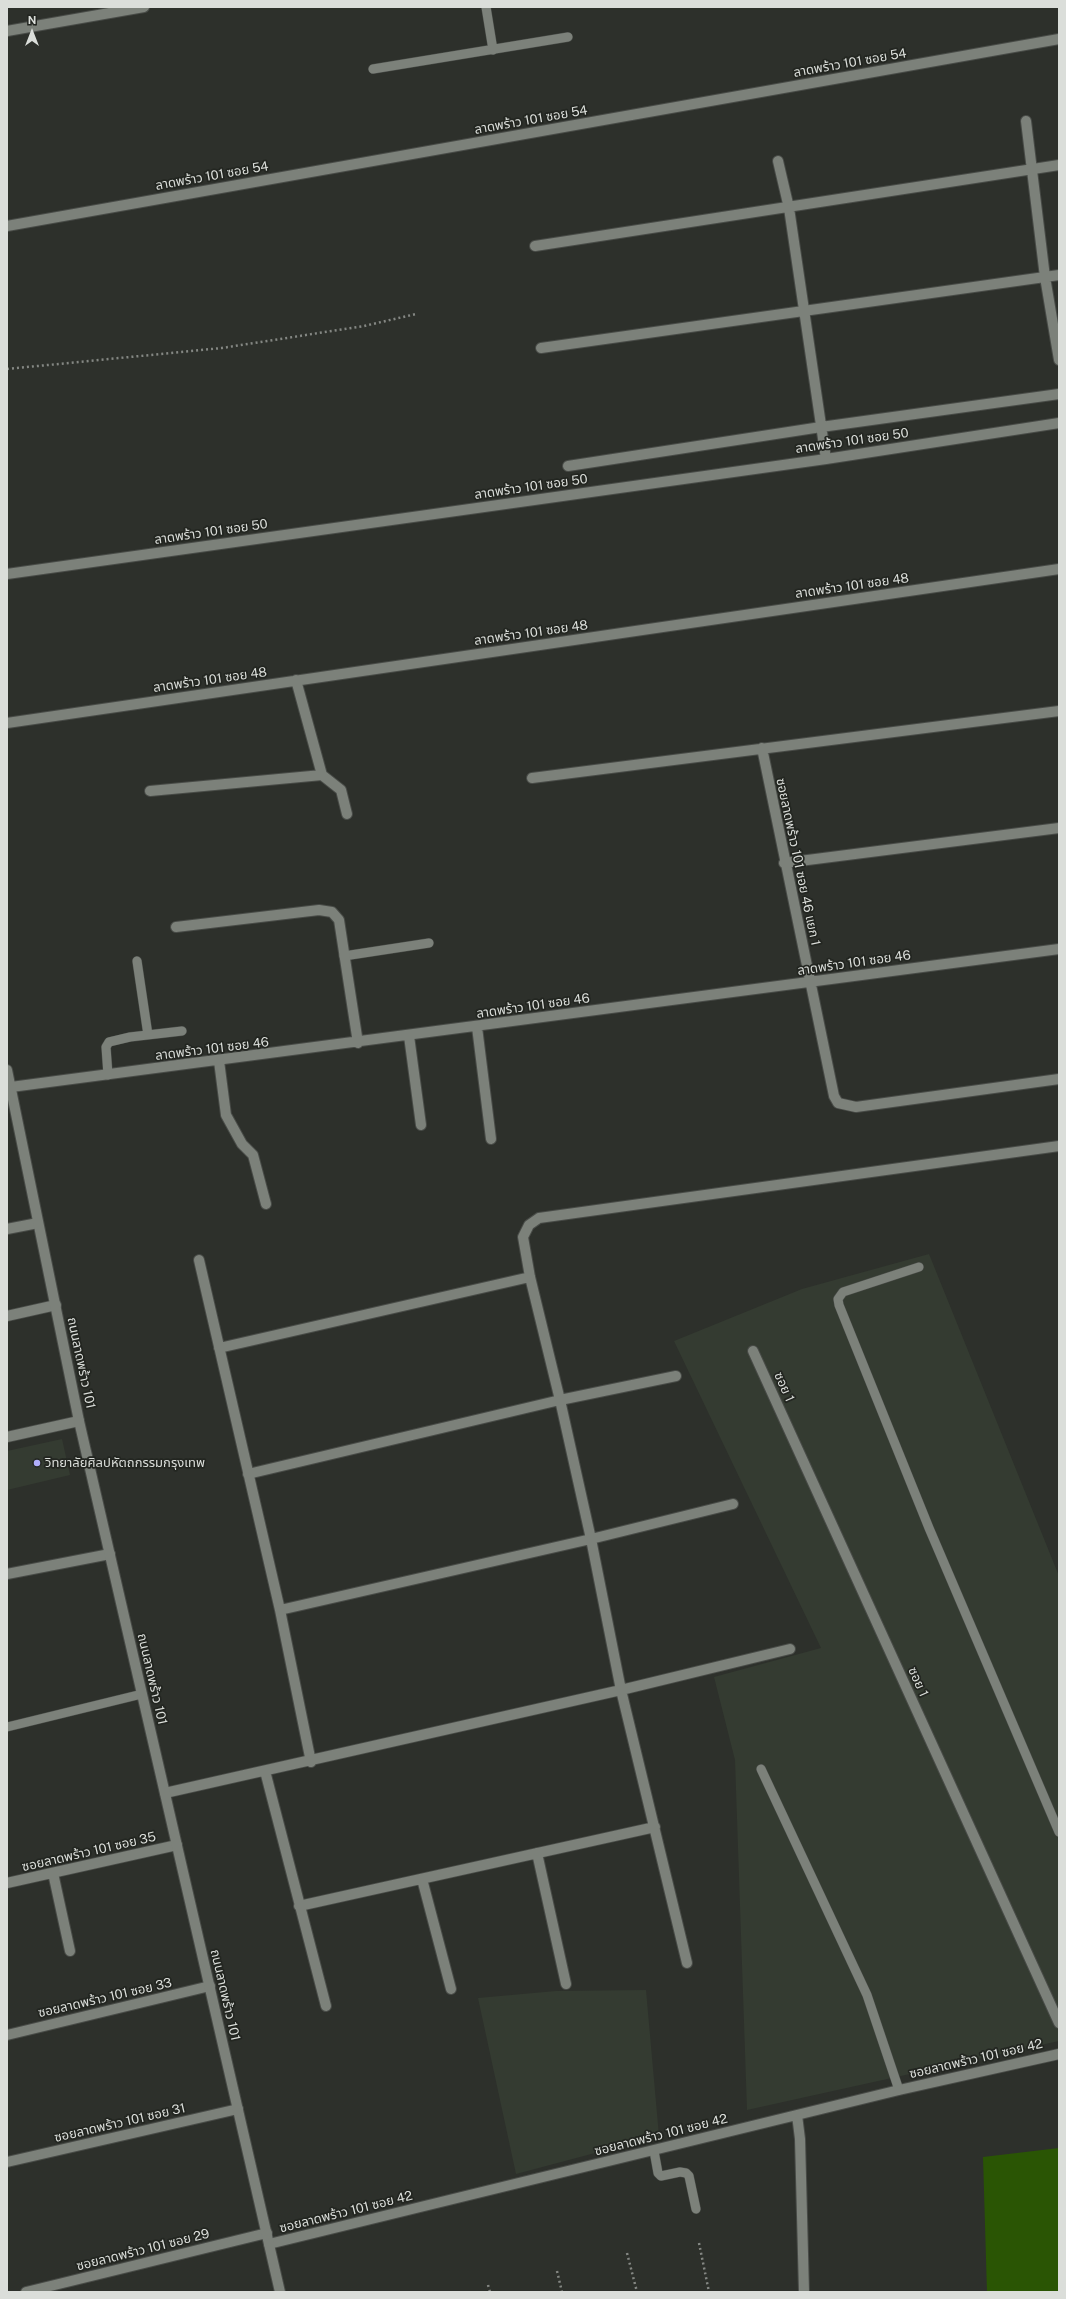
<!DOCTYPE html>
<meta charset="utf-8">
<style>
body{margin:0}
#map{position:relative;width:1066px;height:2299px;overflow:hidden;background:#2d302b;font-family:"Public Sans",sans-serif}
canvas{display:block}
.frame{position:absolute;inset:0;border:8px solid #dbdeda;pointer-events:none}
.north{position:absolute;left:12px;top:12px;width:40px;height:40px;-webkit-text-stroke:3px #232621;paint-order:stroke;rotate:0deg;font-size:11px;font-weight:700;line-height:16px;text-align:center;color:#dbdeda}
.north::after{content:'';display:block;margin:auto;width:14px;height:18px;background:#dbdeda;clip-path:polygon(50% 0,100% 100%,50% 72%,0 100%)}
</style>
<div id="map">
<canvas width="1066" height="2299"></canvas>
<div class="frame"></div>
<div class="north">N</div>
</div>
<script>
const g = document.querySelector('canvas').getContext('2d');
g.lineJoin = 'round';
function fillPath(path, color) { g.fillStyle = color; g.fill(path, 'evenodd'); }
const toPath = rows => new Path2D(rows.map(r => 'M' + r).join(''));
function strokePath(path, color, width, dash) { g.strokeStyle = color; g.lineWidth = width; g.lineCap = dash ? 'butt' : 'round'; g.setLineDash(dash || []); g.stroke(path); }
function write(font, color, halo, rows, align = 'center') {
  g.font = font + ' "Public Sans","Noto Sans Thai",sans-serif'; g.lineWidth = 3.5; g.setLineDash([]); g.textBaseline = 'middle'; g.strokeStyle = halo; g.fillStyle = color; for (const [text, x, y, turn = 0] of rows) {
    g.save(); g.translate(x, y); g.rotate((+turn || 0) * Math.PI / 180); g.textAlign = isNaN(turn) ? turn : align; if (halo) g.strokeText(text, 0, 0); g.fillText(text, 0, 0); g.restore();
  }
}
fillPath(toPath([
 [929,1254,1059,1576,1059,2041,747,2110,735,1760,714,1677,821,1648,674,1341,802,1289],
 [62,1439,70,1475,7,1490,7,1451],
 [646,1990,659,2136,516,2174,478,1998,556,1991]
]), '#343b31');
fillPath(toPath([
 [1059,2148,1059,2292,987,2292,983,2157]
]), '#2a5504');
const lane = toPath([
 [486,7,493,50],
 [373,69,568,37],
 [344,956,429,943],
 [137,961,148,1035],
 [108,1075,106,1047,109,1042,130,1037,182,1031],
 [919,1267,843,1292,838,1299,839,1305,929,1528,1059,1832],
 [7,1727,142,1694],
 [761,1769,867,1995,899,2090],
 [654,2151,658,2173,661,2176,680,2172,686,2173,689,2176,696,2209]
]);
const street = toPath([
 [1026,121,1045,277,1059,360],
 [778,161,789,208,826,459],
 [7,226,1059,39],
 [535,246,1059,165],
 [541,348,1059,275],
 [568,466,821,427,1059,394],
 [7,574,826,459,1059,423],
 [296,680,322,775,341,790,347,814],
 [7,723,1059,569],
 [762,748,834,1096,838,1103,856,1107,1059,1079],
 [532,778,1059,711],
 [150,791,322,775],
 [784,863,1059,828],
 [176,927,319,910,332,912,339,920,358,1043],
 [477,1027,491,1139],
 [409,1036,421,1125],
 [219,1061,226,1115,242,1144,253,1155,266,1204],
 [11,1087,1059,949],
 [7,1229,38,1223],
 [199,1260,280,1610,311,1762],
 [7,1316,56,1305],
 [219,1348,530,1277],
 [753,1351,1059,2023],
 [7,1437,79,1421],
 [248,1474,560,1400,676,1376],
 [7,1574,110,1554],
 [280,1610,591,1539,733,1504],
 [265,1771,326,2006],
 [165,1793,621,1690,790,1649],
 [537,1853,566,1984],
 [53,1873,70,1951],
 [422,1879,451,1989],
 [7,1883,177,1845],
 [299,1906,655,1827],
 [687,1963,621,1690,591,1539,560,1400,530,1277,523,1237,529,1225,539,1218,1059,1146],
 [7,2035,210,1986],
 [797,2115,800,2139,804,2292],
 [7,2162,238,2109],
 [269,2244,899,2090,1059,2054],
 [26,2292,267,2233]
]);
const secondary = toPath([
 [7,31,144,7],
 [7,1070,79,1421,280,2292]
]);
strokePath(lane, '#484b47', 10);
strokePath(street, '#484b47', 12);
strokePath(secondary, '#484b47', 12);
strokePath(toPath([
 [7,369,222,348,364,326,416,314],
 [699,2243,709,2292],
 [627,2253,637,2292],
 [557,2271,562,2292],
 [488,2285,490,2292]
]), '#848783', 2.5, [2, 3]);
strokePath(lane, '#7c817a', 9);
strokePath(street, '#7c817a', 10);
strokePath(secondary, '#7c817a', 10);
for (const [x, y, r, color] of [
 [37,1463,4,"#b0aefa"]
]) { const dot = new Path2D(); dot.arc(x, y, r, 0, 2 * Math.PI); g.fillStyle = color; g.fill(dot); strokePath(dot, '#232621', 1.5); }
write('13px', '#dbdeda', '#232621', [
 ["ลาดพร้าว 101 ซอย 54",850,63,-10],
 ["ลาดพร้าว 101 ซอย 54",531,120,-10],
 ["ลาดพร้าว 101 ซอย 54",212,176,-10],
 ["ลาดพร้าว 101 ซอย 50",852,441,-8],
 ["ลาดพร้าว 101 ซอย 50",531,487,-8],
 ["ลาดพร้าว 101 ซอย 50",211,532,-8],
 ["ลาดพร้าว 101 ซอย 48",852,586,-8],
 ["ลาดพร้าว 101 ซอย 48",531,633,-8],
 ["ลาดพร้าว 101 ซอย 48",210,680,-8],
 ["ซอยลาดพร้าว 101 ซอย 46 แยก 1",798,862,78],
 ["ลาดพร้าว 101 ซอย 46",854,963,-8],
 ["ลาดพร้าว 101 ซอย 46",533,1006,-8],
 ["ลาดพร้าว 101 ซอย 46",212,1049,-7],
 ["ถนนลาดพร้าว 101",81,1363,78],
 ["ซอย 1",784,1387,66],
 ["ถนนลาดพร้าว 101",152,1679,77],
 ["ซอย 1",918,1682,66],
 ["ซอยลาดพร้าว 101 ซอย 35",89,1852,-13],
 ["ถนนลาดพร้าว 101",225,1995,77],
 ["ซอยลาดพร้าว 101 ซอย 33",105,1998,-13],
 ["ซอยลาดพร้าว 101 ซอย 42",976,2059,-13],
 ["ซอยลาดพร้าว 101 ซอย 31",120,2123,-13],
 ["ซอยลาดพร้าว 101 ซอย 42",661,2135,-14],
 ["ซอยลาดพร้าว 101 ซอย 42",346,2212,-14],
 ["ซอยลาดพร้าว 101 ซอย 29",143,2250,-14]
]);
write('13px', '#dbdeda', '#232621', [
 ["วิทยาลัยศิลปหัตถกรรมกรุงเทพ",45,1463]
], 'left');
</script>
